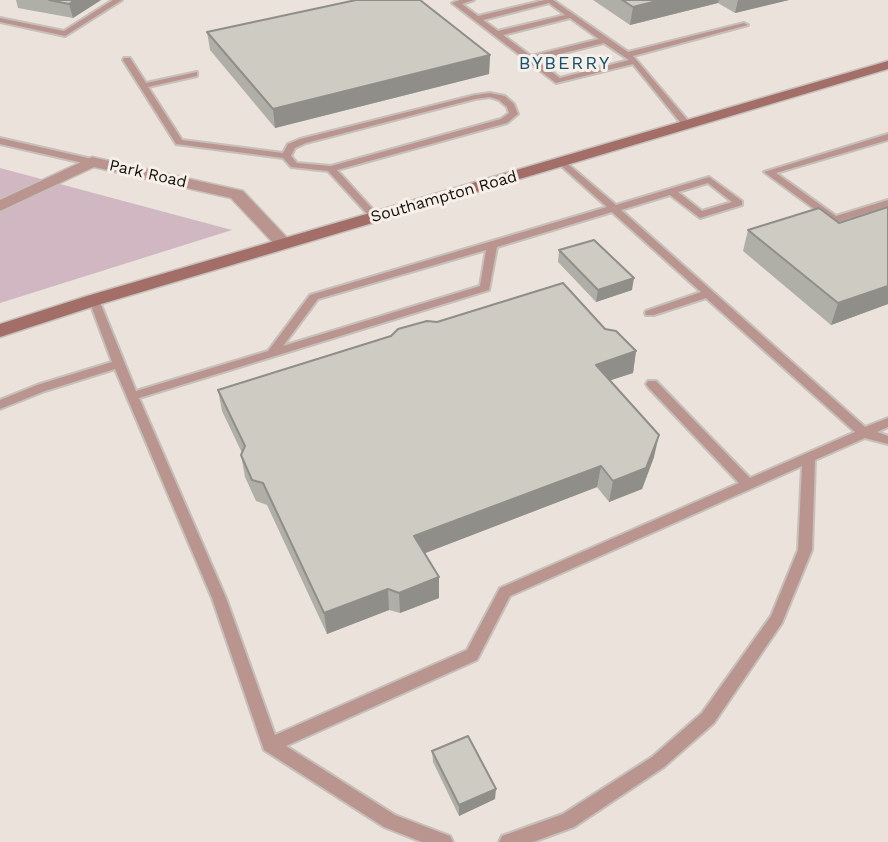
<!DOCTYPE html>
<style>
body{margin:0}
canvas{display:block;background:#eae2db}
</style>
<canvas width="888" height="842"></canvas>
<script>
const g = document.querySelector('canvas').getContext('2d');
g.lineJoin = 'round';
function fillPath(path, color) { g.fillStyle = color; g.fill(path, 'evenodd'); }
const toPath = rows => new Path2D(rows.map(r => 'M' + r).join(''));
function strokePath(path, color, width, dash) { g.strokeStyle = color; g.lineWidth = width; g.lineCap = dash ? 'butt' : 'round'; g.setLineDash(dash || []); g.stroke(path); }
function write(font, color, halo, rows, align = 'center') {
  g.font = font + ' "Work Sans",sans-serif'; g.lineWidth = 6; g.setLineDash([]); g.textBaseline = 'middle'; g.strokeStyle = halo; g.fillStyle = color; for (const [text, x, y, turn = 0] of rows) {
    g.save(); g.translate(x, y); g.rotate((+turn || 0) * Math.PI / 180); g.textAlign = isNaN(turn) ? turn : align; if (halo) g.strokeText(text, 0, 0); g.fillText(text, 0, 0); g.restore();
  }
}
fillPath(toPath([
 [0,168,232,230,0,303]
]), '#d1b7c1');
const lane = toPath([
 [113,0,122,0,65,36,0,22,0,18,64,31,113,0],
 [460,0,474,0,462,4,478,16,545,0,553,0,628,52,744,23,748,25,633,56,690,123,691,125,687,128,684,127,633,64,556,83,452,3,460,0],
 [549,3,565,15,498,31,483,20,549,3],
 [570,18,599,39,531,56,503,35,570,18],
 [604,43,629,60,560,78,536,60,604,43],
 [124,58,130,58,146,83,197,72,197,76,148,87,182,140,283,153,288,144,300,139,475,95,490,93,505,96,514,104,518,114,507,123,337,170,378,215,378,219,375,220,372,219,328,171,291,167,283,158,176,144,123,60,124,58],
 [490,97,499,100,507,107,509,113,501,119,331,166,297,163,291,156,295,148,306,143,475,99,490,97],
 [888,134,888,140,776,173,836,216,888,200,888,206,838,222,832,222,764,172,888,134],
 [0,138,92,159,97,162,92,165,0,144,0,138],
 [562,159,616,205,709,177,742,201,742,205,700,218,670,195,621,210,865,427,888,418,888,427,877,432,888,436,888,444,865,438,815,460,812,550,782,623,714,723,664,767,574,827,533,842,499,842,502,836,563,814,652,757,702,713,771,616,798,550,802,466,510,596,477,660,286,746,395,815,450,836,453,842,422,842,384,827,264,750,212,598,115,369,45,391,0,409,0,400,37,385,112,362,89,300,90,298,98,298,99,300,136,391,268,351,310,295,607,207,559,164,559,160,562,159],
 [708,183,732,202,702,211,678,192,708,183],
 [612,212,701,292,646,311,645,313,646,315,654,315,706,298,855,432,750,478,656,381,648,381,646,384,648,387,739,483,500,588,467,650,275,735,226,598,139,398,489,290,497,247,612,212],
 [486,250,480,286,283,346,318,299,486,250]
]);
const street = toPath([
 [92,157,243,191,293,244,284,249,278,248,231,198,94,167,0,211,0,200,92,157]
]);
const secondary = toPath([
 [888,61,888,69,101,304,0,337,0,324,87,296,888,61]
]);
strokePath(lane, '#c7c0ba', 4);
strokePath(street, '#c7c0ba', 3);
strokePath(secondary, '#c7c0ba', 3);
fillPath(lane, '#ba9590');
fillPath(street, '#ba9590');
fillPath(secondary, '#a36e68');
fillPath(toPath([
 [16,0,101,0,73,18,18,8],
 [593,0,789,0,735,13,718,3,630,25],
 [207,32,490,55,489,74,275,128,210,50],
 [888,207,888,304,831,325,743,251,748,230,839,223],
 [559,250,632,290,596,302,558,262],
 [437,322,605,329,636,351,633,373,610,380,654,457,642,489,609,502,597,487,425,553,439,577,439,598,400,613,389,610,327,634,267,505,256,501,245,477,241,455,242,453,222,411,218,390],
 [432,751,495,799,459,816,433,762]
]), '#b0afa7');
fillPath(toPath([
 [75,0,101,0,73,18,69,4],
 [661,0,719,0,718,3,630,25,633,7],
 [738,0,789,0,735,13],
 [490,55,489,74,275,128,273,109],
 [634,278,632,290,596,302,598,290],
 [888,286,888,304,831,325,838,303],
 [636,351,633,373,593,386,596,365],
 [659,435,654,457,642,489,609,502,613,481],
 [601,466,597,487,415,557,414,536],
 [439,577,439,598,400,613,399,593],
 [388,589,389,610,327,634,324,613],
 [496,789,495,799,459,816,459,805]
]), '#908e88');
const building = toPath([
 [49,0,75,0,69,4,49,0],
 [356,0,420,0,490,55,273,109,207,32,356,0],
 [622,0,661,0,633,7,622,0],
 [888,207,888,286,838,303,748,230,819,208,839,223,888,207],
 [594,240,634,278,598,290,559,250,594,240],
 [563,283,605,329,616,331,636,351,596,365,659,435,646,468,613,481,601,466,414,536,439,577,399,593,388,589,324,613,263,483,252,480,241,455,245,446,218,390,391,336,398,329,427,321,437,322,563,283],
 [468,736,496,789,459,805,432,751,468,736]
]);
fillPath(building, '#cdcbc2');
strokePath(building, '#908e88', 2);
write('16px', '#12100d', '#f7efe8', [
 ["Park Road",148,174,13],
 ["Southampton Road",444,197,-16]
]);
g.letterSpacing = '2px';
write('18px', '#105371', '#f7efe8', [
 ["BYBERRY",565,64]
]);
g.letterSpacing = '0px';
</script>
